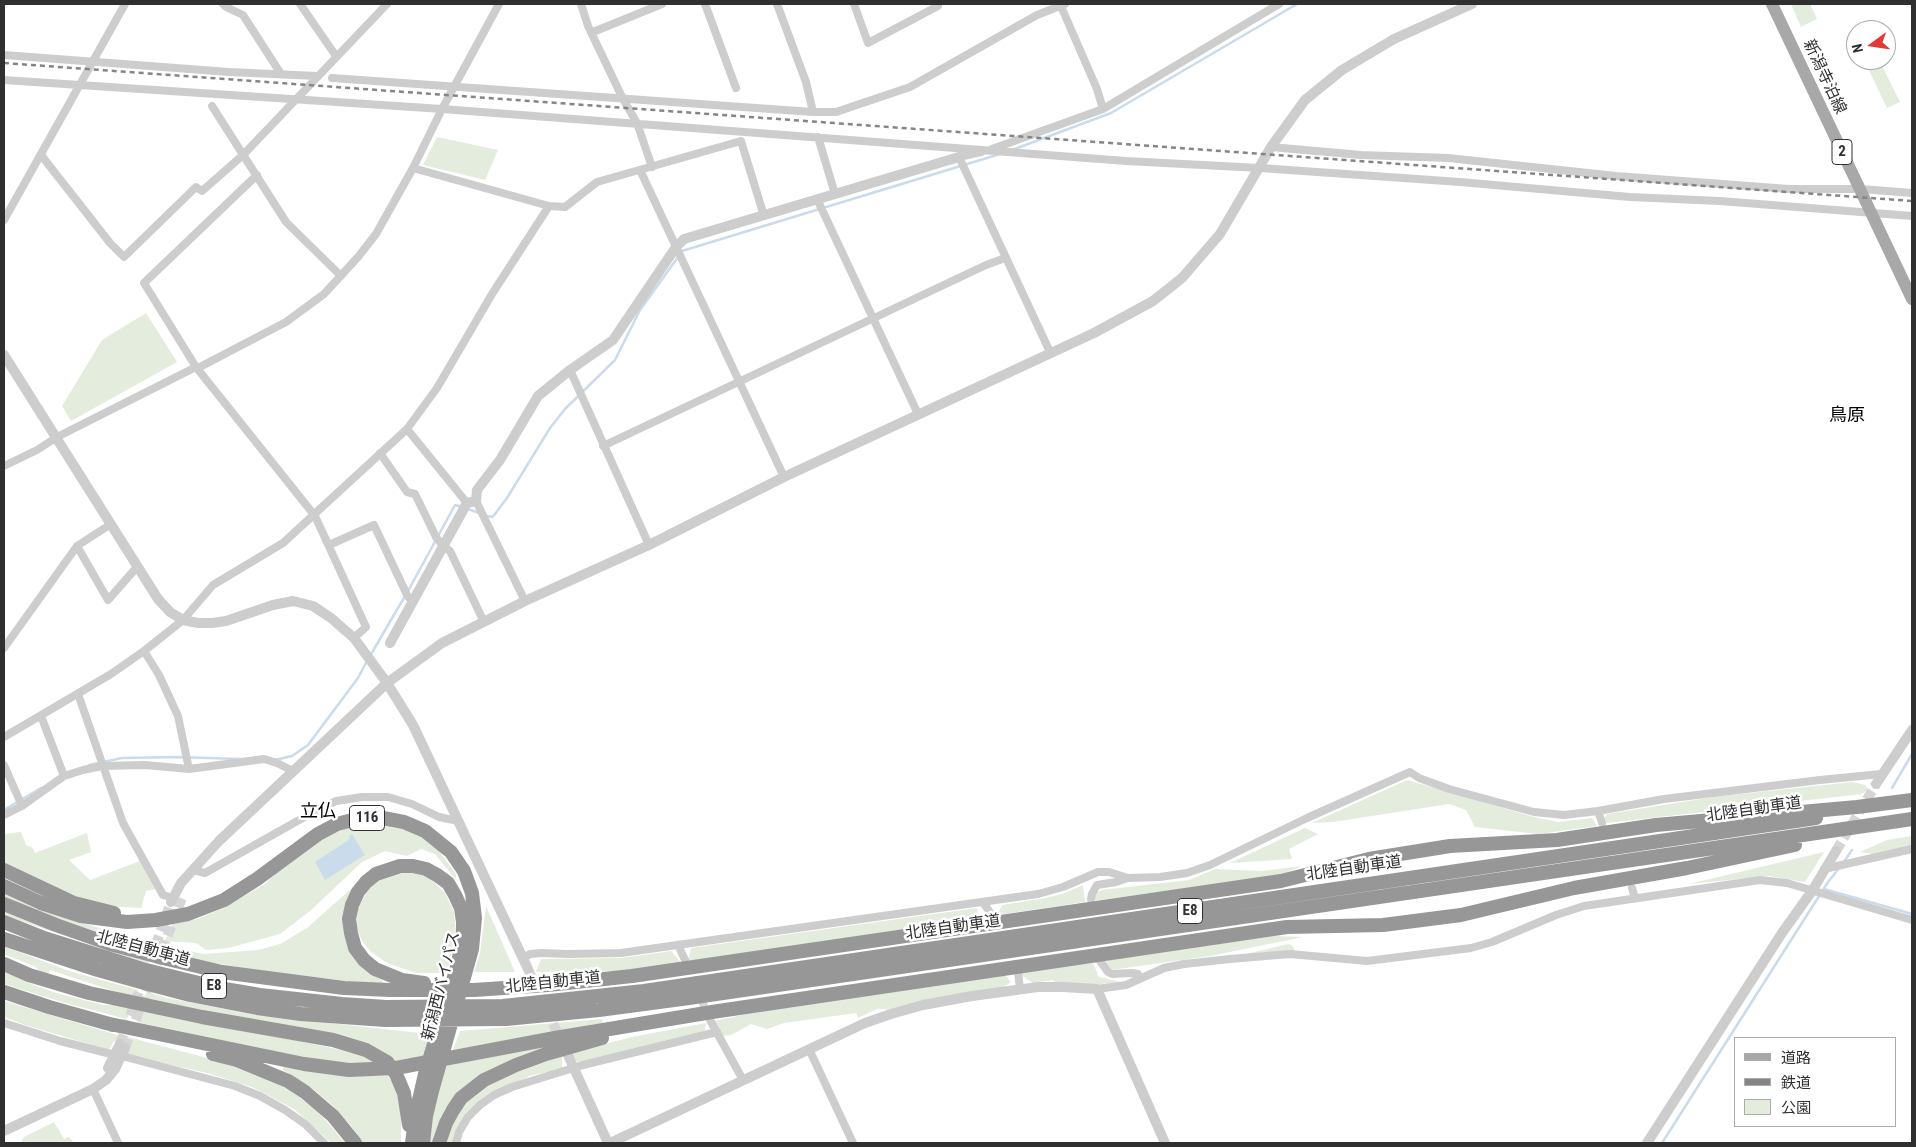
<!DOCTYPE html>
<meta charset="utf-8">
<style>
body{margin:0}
#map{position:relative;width:1916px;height:1147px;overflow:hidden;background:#fff;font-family:"Roboto Condensed","Noto Sans JP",sans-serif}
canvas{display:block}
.frame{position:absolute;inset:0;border:5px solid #303030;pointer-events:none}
.legend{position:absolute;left:1734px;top:1037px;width:162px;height:90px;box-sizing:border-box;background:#fff;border:1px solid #acacac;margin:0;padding:6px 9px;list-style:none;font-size:15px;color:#303030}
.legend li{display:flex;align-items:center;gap:10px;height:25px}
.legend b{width:25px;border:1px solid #acacac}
.north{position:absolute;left:1846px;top:20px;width:50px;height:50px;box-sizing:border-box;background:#fff;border:1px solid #acacac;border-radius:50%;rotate:256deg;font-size:14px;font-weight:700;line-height:20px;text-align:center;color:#303030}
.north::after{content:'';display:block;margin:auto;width:18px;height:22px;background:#e43934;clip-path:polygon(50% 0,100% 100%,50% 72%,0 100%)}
</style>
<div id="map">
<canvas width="1916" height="1147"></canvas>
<div class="frame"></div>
<ul class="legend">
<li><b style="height:6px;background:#a8a8a8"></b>道路</li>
<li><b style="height:6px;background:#858585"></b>鉄道</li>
<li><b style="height:14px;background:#e4ecde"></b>公園</li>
</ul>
<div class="north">N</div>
</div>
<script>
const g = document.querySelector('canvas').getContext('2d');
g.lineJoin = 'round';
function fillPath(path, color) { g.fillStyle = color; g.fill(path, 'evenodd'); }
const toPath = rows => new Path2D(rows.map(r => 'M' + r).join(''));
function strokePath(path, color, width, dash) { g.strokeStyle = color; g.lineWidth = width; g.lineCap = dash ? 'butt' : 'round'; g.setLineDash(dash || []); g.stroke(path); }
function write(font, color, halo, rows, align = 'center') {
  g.font = font + ' "Roboto Condensed","Noto Sans JP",sans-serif'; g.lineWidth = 5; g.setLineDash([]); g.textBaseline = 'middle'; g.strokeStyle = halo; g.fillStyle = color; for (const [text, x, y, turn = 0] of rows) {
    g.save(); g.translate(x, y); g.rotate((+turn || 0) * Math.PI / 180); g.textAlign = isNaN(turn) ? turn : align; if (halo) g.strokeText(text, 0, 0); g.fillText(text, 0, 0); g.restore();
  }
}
fillPath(toPath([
 [1791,4,1810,4,1817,19,1801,27],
 [1875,60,1879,60,1900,102,1887,108,1866,64],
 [437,137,498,150,485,180,423,165],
 [146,313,177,362,71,421,62,406,102,340],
 [1407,780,1534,817,1558,822,1592,818,1597,826,1538,834,1475,827,1466,810,1449,804,1333,822,1312,823],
 [1852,782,1865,785,1868,789,1862,794,1607,823,1604,819,1607,814,1713,797],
 [381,823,415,832,436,847,456,874,456,880,435,854,421,849,407,856,385,851,362,862,310,911,280,934,228,948,206,950,196,943,165,941,172,924,198,919,223,908,265,884,282,867,329,833,356,824],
 [1305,828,1318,834,1289,849,1292,859,1230,863],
 [21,832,26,845,32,847,35,853,87,833,91,852,69,860,90,880,140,861,155,889,146,891,141,908,105,906,62,892,4,865,4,834],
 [1912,836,1912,846,1874,854,1860,852,1887,840],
 [1824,852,1805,882,1769,876,1689,884],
 [1302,866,1285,873,1252,879,1093,901,1097,893,1101,890,1189,880,1215,869,1262,871],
 [413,872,432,880,445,893,454,912,456,933,447,973,416,973,387,963,371,952,362,941,356,926,358,909,369,888,380,879,395,873],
 [362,879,345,911,363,967,383,981,382,984,362,983,254,970,203,961,162,951,163,946,204,954,258,950,280,944,307,928],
 [1083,885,1085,902,997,915,1002,905,1040,899,1062,894],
 [4,890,69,919,157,945,156,950,57,919,4,897],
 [486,906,515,972,474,972,480,953],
 [4,907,150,960,148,964,15,919,4,914],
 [977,908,979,919,688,961,691,948],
 [1275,936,1303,937,1210,956,1111,970,1102,963,1114,959],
 [1288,944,1292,945,1295,951,1242,955],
 [4,946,69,971,138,990,135,998,50,970,48,974,40,973,36,967,4,954],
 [671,951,682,964,626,971,536,972,541,959,621,958],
 [1093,963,1099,977,1120,982,1090,985,1057,984,1053,980,1033,983,1021,975,1021,971],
 [4,970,36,986,60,994,104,1005,121,1005,131,1009,127,1019,65,1003,4,984],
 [1005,975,1011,982,1001,989,919,1001,897,1010,877,1009,858,1018,856,1013,784,1023,767,1029,751,1024,733,1034,721,1037,714,1021,790,1005],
 [147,992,167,998,257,1015,429,1034,425,1056,391,1062,374,1049,143,1000],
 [4,1001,124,1037,122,1044,114,1041,109,1050,25,1025,4,1017],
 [141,1008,360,1054,376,1063,360,1064,303,1058,137,1022],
 [603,1019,602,1023,453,1050,460,1031],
 [706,1023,704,1035,579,1064,570,1053,632,1037],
 [128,1037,237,1066,264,1077,291,1091,316,1109,345,1143,331,1143,294,1109,252,1087,207,1073,127,1055,125,1045],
 [548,1044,546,1050,491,1069,466,1086,435,1143,429,1143,431,1123,437,1093,445,1066],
 [562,1056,562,1069,529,1076,517,1083,491,1092,482,1099,469,1111,453,1143,445,1143,448,1130,463,1102,487,1083,507,1074],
 [284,1064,352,1075,388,1076,396,1088,401,1114,401,1143,363,1143,352,1127,332,1105,313,1089,283,1070],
 [54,1122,64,1139,69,1137,74,1143,21,1143,24,1137]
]), '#e4ecde');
fillPath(toPath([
 [352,834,365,855,325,880,315,862,350,839,349,836]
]), '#cadbec');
strokePath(toPath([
 [1012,150,1111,113,1297,4],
 [681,252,682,251,1000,154],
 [468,509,479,513],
 [487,516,492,517,495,514,507,498,550,428,565,409,615,360,640,310,678,257],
 [408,591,455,505,463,507],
 [370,656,405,596],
 [275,760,292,756,308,745,358,678,367,661],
 [89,765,122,758,176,757,240,759],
 [1892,788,1912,754],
 [4,810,41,788],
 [1843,863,1852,850],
 [1824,889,1912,914],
 [1662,1143,1828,882,1840,867]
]), '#cadbec', 2.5);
strokePath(toPath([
 [688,966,708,1016]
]), '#d6d6d6', 8, [8, 4]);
strokePath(toPath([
 [1836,851,1876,784],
 [528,969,562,1043],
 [120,1044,171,902],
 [125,1048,183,895]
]), '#d6d6d6', 10, [10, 5]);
strokePath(toPath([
 [223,4,226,7,243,15,281,74],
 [300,4,336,56],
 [581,4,588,26,623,99,637,123,652,167],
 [705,4,736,88],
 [854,4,868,43,938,6,937,4],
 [1060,4,1097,89,1103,109],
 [593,32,662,4],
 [4,55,229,72,317,76],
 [332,78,813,112,806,82,777,4],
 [4,80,442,109,1126,161,1260,168,1460,182,1630,197,1720,201,1912,216],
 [212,106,286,222,341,276],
 [813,112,836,112,910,87,1037,15,1065,4],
 [818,137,835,194],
 [1271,147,1361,155,1448,158,1616,176,1789,189,1861,189,1912,193],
 [992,149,1103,109,1279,4],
 [981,152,959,157,1050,352],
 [41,155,110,243,124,257,196,187,202,191,243,155,387,4],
 [413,168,549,206,565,207,597,182,741,141,764,216],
 [640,170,784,477],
 [257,175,144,283,196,367,315,516,366,627,354,638],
 [817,199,918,414],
 [4,220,125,4],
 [198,368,286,322,324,294,358,257,376,234,413,168,442,109,499,4],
 [570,370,649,545],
 [407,429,467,503],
 [603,446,986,265,1005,258],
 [380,453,407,492,415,494,436,537,443,546,450,551,484,622],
 [4,466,37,450,57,437,196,367],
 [476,501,525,601],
 [329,545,374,525,408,597,413,601],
 [77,546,108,600,137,567],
 [4,648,77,546,111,524],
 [144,651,159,675,178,716,189,769],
 [78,694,123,823,163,895,173,898],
 [41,716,64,776],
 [4,737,111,674,144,651,183,620,213,585,283,543,407,429,437,388,492,294,549,206],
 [4,765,22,806],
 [1598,811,1602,823],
 [4,815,22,806,64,776,83,770,102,766,145,765,189,769,264,759,277,763,293,771],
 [1824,869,1912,849],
 [193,870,205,873,308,815,336,801,362,797,388,797,412,804,439,817,458,821],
 [1632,888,1635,898],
 [1091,899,1092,894,1097,885,1116,882,1128,878],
 [983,902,991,914],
 [678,945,685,960],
 [523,958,530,954,541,953,568,954,621,953,1038,894,1063,887,1098,872,1109,872,1128,878,1160,877,1187,873,1210,865,1307,818,1410,772,1419,778,1449,789,1534,812,1564,815,1598,811,1664,799,1820,780,1881,774],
 [1100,961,1108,972,1112,974,1132,973,1138,974,1140,979],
 [1018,972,1020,989],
 [1097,989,1126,985,1164,968,1184,964,1230,959,1290,954,1367,961,1471,948,1492,942,1556,915,1584,906,1760,880,1787,883,1912,920],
 [710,1020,743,1080],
 [4,1023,60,1041,115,1055],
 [809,1049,853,1143],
 [122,1056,235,1086,260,1096,285,1110,305,1124,324,1143],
 [93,1089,118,1143],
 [456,1143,459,1132,468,1117,480,1105,494,1095,512,1087,583,1065,717,1032]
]), '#cdcdcd', 8);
strokePath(toPath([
 [4,355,158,599,170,612,183,620,198,623,212,623,226,621,273,605,293,601,313,606,331,618,354,638,387,683,413,725,528,969],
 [390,643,467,503,476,501,477,490,500,460,538,396,570,370,613,340,676,247,684,239,959,157],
 [1876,784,1912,730],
 [171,902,181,883,219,841,387,683,442,643,525,601,649,545,784,477,1094,333,1153,301,1182,278,1220,234,1271,147,1305,100,1342,70,1394,39,1472,4],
 [567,1053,608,1143],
 [108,1068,120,1044],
 [4,1131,93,1089,106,1080,115,1069,125,1048],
 [610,1143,865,1023,891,1014,923,1005,972,996,1038,987,1063,987,1097,989,1165,1143],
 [1647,1143,1782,933,1812,891,1836,851]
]), '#cdcdcd', 10);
strokePath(toPath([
 [1772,4,1912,299]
]), '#a8a8a8', 12);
strokePath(toPath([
 [4,870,74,903,114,913],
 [4,886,41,903,81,916,127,922,156,920,188,914,224,900,257,879,318,834,337,824,360,818,383,818,404,822,425,831,451,852,464,871,472,893,475,918,472,949,432,1091,426,1116,423,1143],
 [4,904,56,925,110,944,163,958,222,972,344,988,390,990,474,990,548,985,632,976,1281,881,1369,859,1450,846,1557,840,1656,825,1857,807,1912,800],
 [4,922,44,938,142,969,219,988,260,995,342,1004,386,1007,503,1006,644,991,1816,818],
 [4,939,98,970,148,984,190,995,257,1008,301,1014,385,1020,506,1019,599,1010,689,998,1912,819],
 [4,964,29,975,89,993,202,1017,333,1040,366,1050,387,1062,396,1074,404,1093,409,1125],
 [4,992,49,1007,113,1025],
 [105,1023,304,1064,349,1070,396,1068,555,1038,712,1012,1287,927,1383,925,1461,915,1574,888,1687,868,1795,845],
 [213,1054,237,1060,288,1081,305,1092,333,1116,355,1143],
 [412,1143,416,1113,425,1074,457,967,463,938,463,922,461,908,455,895,448,883,437,875,426,869,413,866,400,866,376,874,366,882,358,892,352,905,349,919,351,933,355,948,364,960,375,969,402,980,424,983],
 [439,1143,446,1123,453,1110,461,1098,484,1080,516,1065,546,1054,602,1038]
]), '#979797', 14);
strokePath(toPath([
 [4,63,1912,201]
]), '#858585', 2.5, [5, 4]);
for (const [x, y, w] of [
 [1842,152,20],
 [367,818,35],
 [1190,911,25],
 [214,986,25]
]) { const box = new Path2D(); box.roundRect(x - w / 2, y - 12.5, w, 25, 4); g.fillStyle = '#fff'; g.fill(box); strokePath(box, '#303030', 1); }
write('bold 15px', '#303030', null, [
 ["2",1842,152],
 ["116",367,818],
 ["E8",1190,911],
 ["E8",214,986]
]);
write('16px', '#303030', '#fff', [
 ["新潟寺泊線",1824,77,65],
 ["北陸自動車道",1754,810,-8],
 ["北陸自動車道",1354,869,-8],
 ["北陸自動車道",953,928,-8],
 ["北陸自動車道",143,949,15],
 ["北陸自動車道",553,983,-6],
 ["新潟西バイパス",442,986,-76]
]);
write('18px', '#000', '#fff', [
 ["鳥原",1847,416],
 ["立仏",318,812]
]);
</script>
